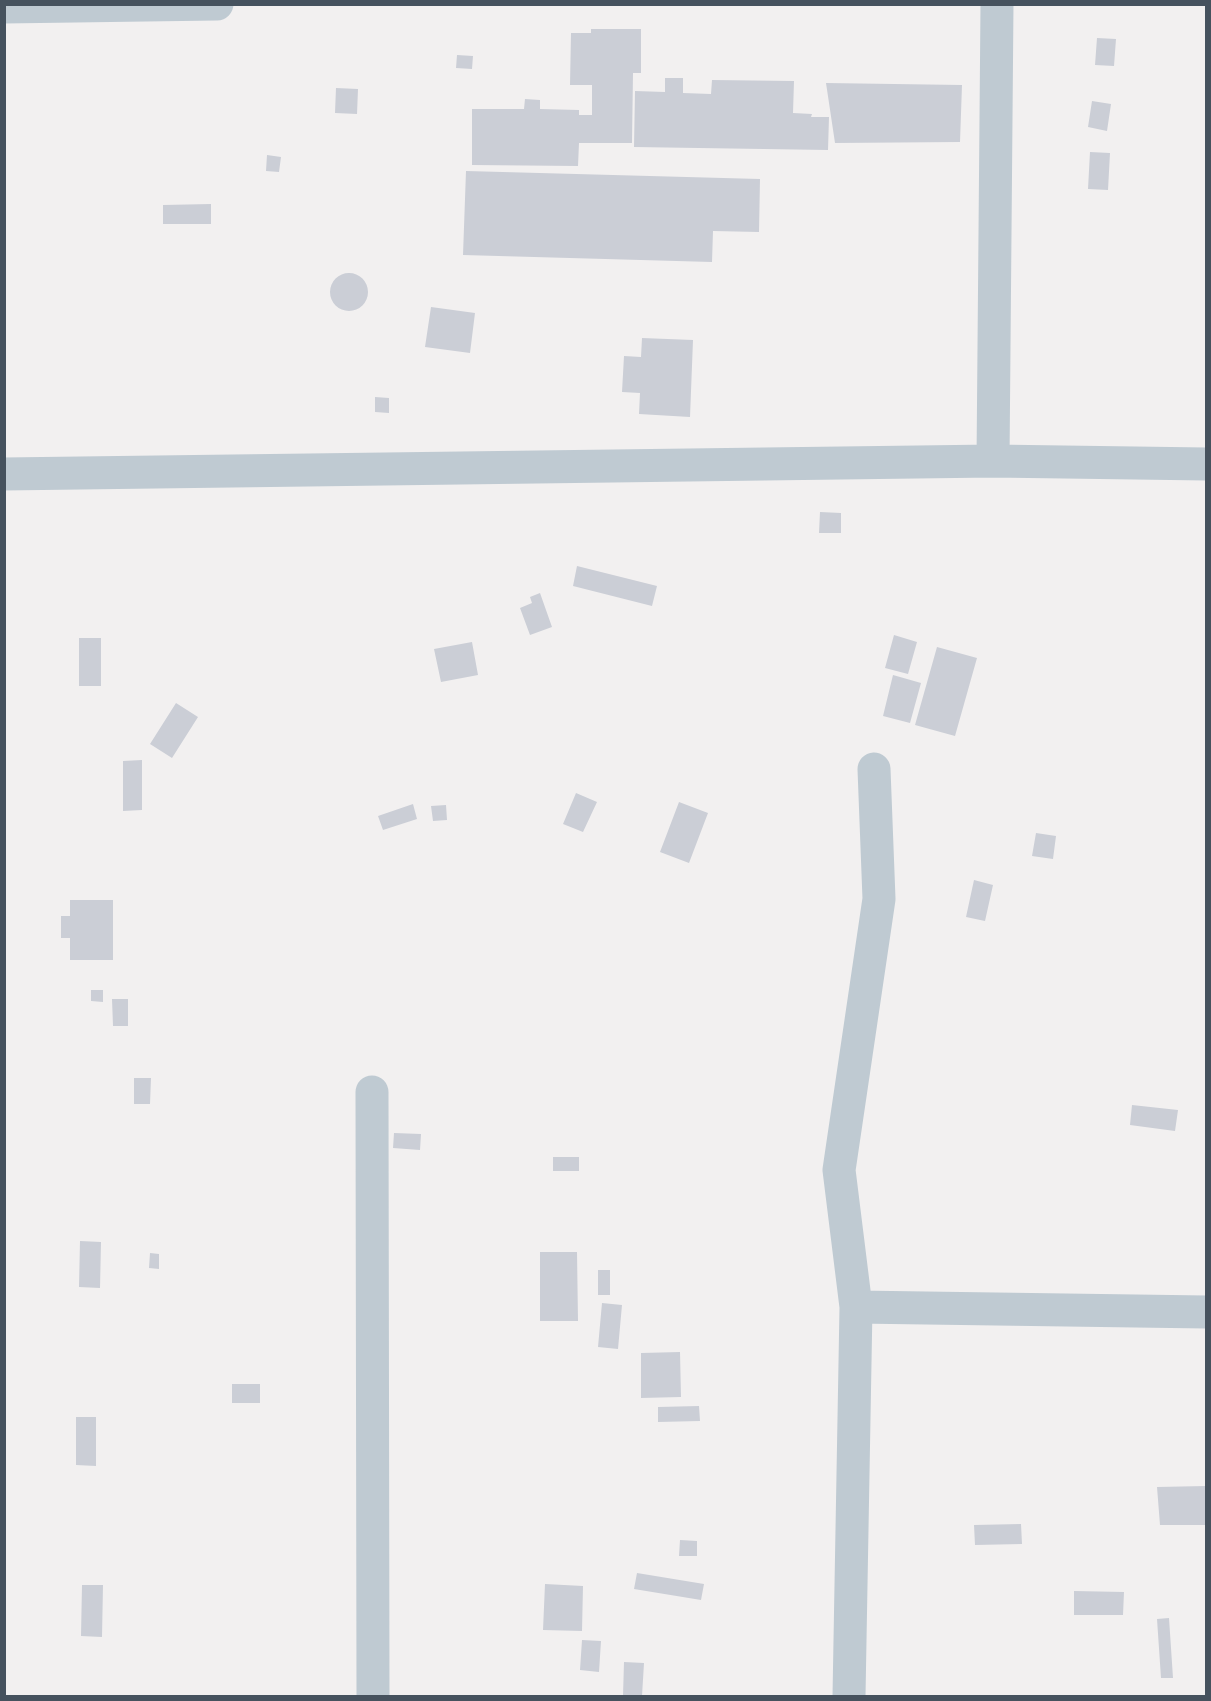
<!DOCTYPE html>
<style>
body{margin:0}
#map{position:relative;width:1211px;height:1701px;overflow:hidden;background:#f2f0f0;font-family:"Roboto Condensed",sans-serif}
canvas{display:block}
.frame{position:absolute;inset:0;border:6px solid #46525e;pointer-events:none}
</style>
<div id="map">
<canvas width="1211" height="1701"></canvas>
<div class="frame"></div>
</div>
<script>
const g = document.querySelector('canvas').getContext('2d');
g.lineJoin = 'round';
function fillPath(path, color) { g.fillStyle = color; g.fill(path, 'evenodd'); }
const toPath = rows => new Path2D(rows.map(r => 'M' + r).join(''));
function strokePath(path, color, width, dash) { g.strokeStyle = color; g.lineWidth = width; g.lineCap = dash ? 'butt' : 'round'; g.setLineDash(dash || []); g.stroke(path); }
fillPath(toPath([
 [591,29,641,29,641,73,633,73,632,143,579,143,578,166,472,165,472,109,524,109,525,99,540,100,540,109,579,110,579,115,592,115,592,85,570,85,571,33,591,33],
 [1097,38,1116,39,1114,66,1095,65],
 [457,55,473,56,472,69,456,68],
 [665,78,683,78,683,93,711,94,712,80,794,81,793,113,812,114,811,117,829,117,828,150,634,147,635,91,665,92],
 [826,83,962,85,960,142,835,143],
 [336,88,358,89,357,114,335,113],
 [1092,101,1111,104,1107,131,1088,127],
 [1090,152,1110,153,1108,190,1088,189],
 [267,155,281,157,279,172,266,171],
 [466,171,760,179,759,232,713,231,712,262,463,255],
 [211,204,211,224,163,224,163,205],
 '330 292a19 19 0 1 1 38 0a19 19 0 1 1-38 0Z',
 [431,307,475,313,470,353,425,347],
 [642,338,693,340,690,417,639,414,640,393,622,392,624,356,641,357],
 [375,397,389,398,389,413,375,412],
 [820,512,841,513,841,533,819,533],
 [577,566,657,586,652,606,573,586],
 [540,593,552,627,530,635,520,608,532,603,530,597],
 [894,635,917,642,908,674,885,668],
 [79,638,101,638,101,686,79,686],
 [472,642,478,675,441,682,434,649],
 [937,647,977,658,955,736,915,725],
 [893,675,921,683,910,723,883,716],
 [176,703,198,717,172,758,150,744],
 [142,760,142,810,123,811,123,761],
 [576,793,597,802,583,832,563,824],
 [679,802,708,813,689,863,660,852],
 [413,804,417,819,383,830,378,816],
 [446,805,447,820,433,821,431,806],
 [1036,833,1056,836,1053,859,1032,856],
 [974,880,993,885,985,921,966,917],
 [70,900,113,900,113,960,70,960,70,938,61,938,61,916,70,916],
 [91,990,103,990,103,1002,91,1001],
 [112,999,128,999,128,1026,113,1026],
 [134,1078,151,1078,150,1104,134,1104],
 [1132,1105,1178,1110,1175,1131,1130,1125],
 [394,1133,421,1134,420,1150,393,1148],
 [553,1157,579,1157,579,1171,553,1171],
 [80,1241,101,1242,100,1288,79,1287],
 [540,1252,577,1252,578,1321,540,1321],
 [150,1253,159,1254,159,1269,149,1268],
 [598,1270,610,1270,610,1295,598,1295],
 [602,1303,622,1305,618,1349,598,1347],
 [680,1352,681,1397,641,1398,641,1353],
 [232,1384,260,1384,260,1403,232,1403],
 [699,1406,700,1421,658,1422,658,1407],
 [76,1417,96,1417,96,1466,76,1465],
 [1206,1486,1206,1525,1160,1525,1157,1487],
 [1021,1524,1022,1544,975,1545,974,1525],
 [680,1540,697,1541,697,1556,679,1556],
 [637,1573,704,1584,701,1600,634,1589],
 [545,1584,583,1586,582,1631,543,1630],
 [82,1585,103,1585,102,1637,81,1636],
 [1074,1591,1124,1592,1123,1615,1074,1615],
 [1169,1618,1173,1678,1161,1678,1157,1619],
 [582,1640,601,1641,599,1672,580,1670],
 [624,1662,644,1663,642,1696,623,1696]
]), '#cbced6');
strokePath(toPath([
 [4,7,217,4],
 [993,461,997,4],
 [4,474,993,461,1206,464],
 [372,1092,373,1696],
 [856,1307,839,1170,879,899,874,769],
 [849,1696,856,1307,1206,1312]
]), '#bfcad2', 33);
</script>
